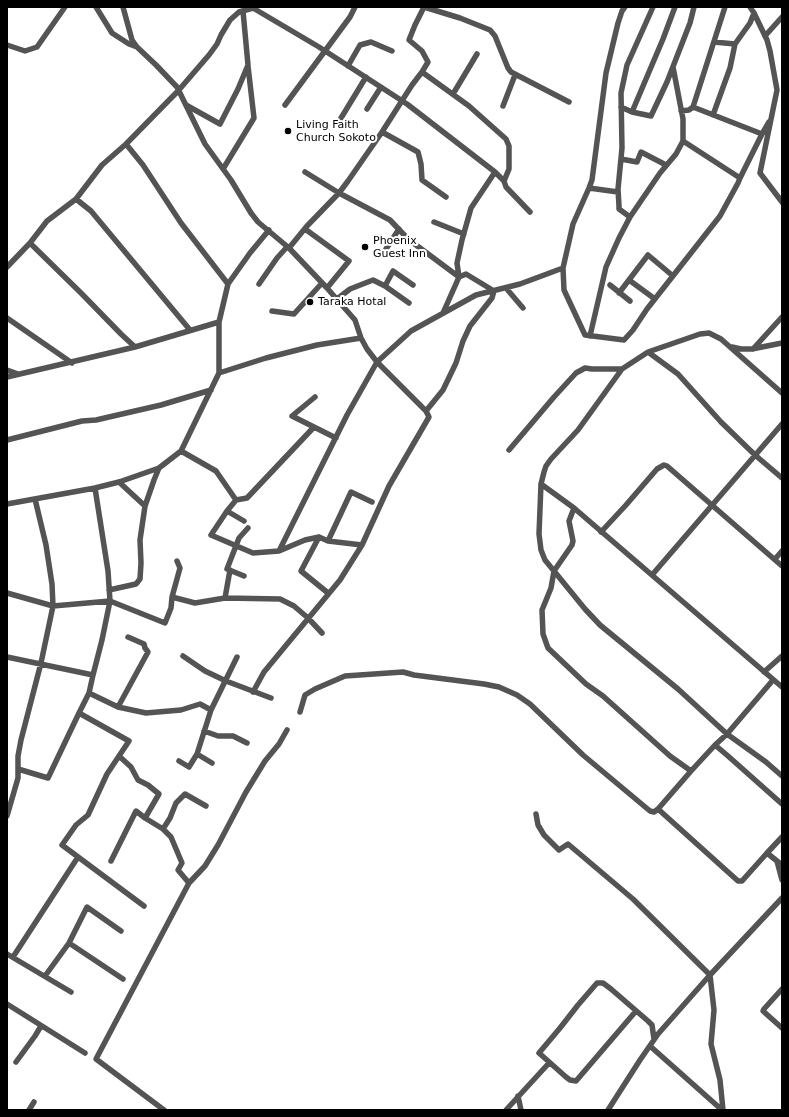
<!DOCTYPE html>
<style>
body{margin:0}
#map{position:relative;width:789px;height:1117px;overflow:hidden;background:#fff;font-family:"DejaVu Sans",sans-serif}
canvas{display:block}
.frame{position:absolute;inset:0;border:8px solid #000;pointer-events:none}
</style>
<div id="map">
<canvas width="789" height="1117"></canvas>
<div class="frame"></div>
</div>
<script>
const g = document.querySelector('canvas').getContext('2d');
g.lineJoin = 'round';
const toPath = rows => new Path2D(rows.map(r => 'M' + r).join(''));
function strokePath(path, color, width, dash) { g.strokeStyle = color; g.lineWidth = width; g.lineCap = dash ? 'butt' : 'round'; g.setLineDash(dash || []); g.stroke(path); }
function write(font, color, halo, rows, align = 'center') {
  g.font = font + ' "DejaVu Sans",sans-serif'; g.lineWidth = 4; g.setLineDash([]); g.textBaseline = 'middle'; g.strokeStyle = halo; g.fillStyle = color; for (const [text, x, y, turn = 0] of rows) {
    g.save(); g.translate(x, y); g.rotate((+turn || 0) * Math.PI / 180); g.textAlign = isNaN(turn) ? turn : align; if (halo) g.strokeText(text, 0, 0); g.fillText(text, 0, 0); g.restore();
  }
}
strokePath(toPath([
 [96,7,112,33,129,44,137,47],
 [123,7,132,40,137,47,156,65,177,87,205,144,231,180,251,213,258,222,289,248,327,288,355,320,361,338,367,349,377,362,426,411,429,417,389,486,362,545,340,580,264,672,253,692],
 [424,7,460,18,490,30,495,36,508,68,511,72,569,102],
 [625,7,622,11,618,23,606,73,592,180,589,188,573,224,563,268,564,290,585,335,624,340,633,330,647,309,720,216,738,183,740,178,683,141],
 [750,7,754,13,767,40,770,51,777,90,760,173,782,202],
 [765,36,782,17],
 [714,42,735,44],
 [7,45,25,51,37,47,65,7],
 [348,66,360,45,371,42,392,51],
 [422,72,469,106,506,139,509,146,509,169,504,181],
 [453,94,477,54],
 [186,105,220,124,238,89,248,65,243,11],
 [285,105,350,17,355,7],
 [503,106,515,75],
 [621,107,632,112,651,116,667,82,690,23,694,7],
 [693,107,762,134],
 [367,109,381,87],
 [681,111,689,110,693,107,725,7],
 [632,112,663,39,675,7],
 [713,115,730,68,735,44,750,23,754,13],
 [338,123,366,77],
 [382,132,418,152,421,164,422,180,446,197],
 [126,144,143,165,181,223,228,284],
 [621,159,637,162,641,152,666,165],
 [223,169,254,118,248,66],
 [305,172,339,193,390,220,408,239,459,277,466,274,494,291,492,298,470,326,463,341,456,363,443,390,426,411],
 [740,178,762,134,769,122],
 [589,188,618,192],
 [76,199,91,211,190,330],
 [630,217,619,209,619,206,618,189,622,148,621,93,627,65,653,7],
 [434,222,464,234],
 [305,229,349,261,327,288],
 [30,243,81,293,121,334,135,347],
 [289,248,307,226,339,193,348,181,382,132,412,85,422,72,428,62,422,51,409,40,415,25,424,7],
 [386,249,399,229],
 [7,267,30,243,47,221,76,199,102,165,126,144,178,91,209,55,217,44,221,35,230,20,239,12,253,8,319,47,407,104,495,172,504,181,506,187,530,212],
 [629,280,655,299],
 [259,284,277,258,287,247],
 [610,285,630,301],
 [385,286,393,271,413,285],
 [506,288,523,308],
 [619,293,648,255,673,276],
 [337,299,350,289,373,280,385,286,409,303],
 [272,311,294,314,322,283],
 [443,313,459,277,457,263,462,240,471,208,495,172],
 [7,318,72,363],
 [590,336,606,267,619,238,630,217,660,173,676,154,683,141,683,119,673,67],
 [732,347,741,349,752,349,782,343],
 [753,349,782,317],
 [648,352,700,334,709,333,721,339,782,393],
 [622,369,578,430,551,459,546,466,544,472,541,484,539,534,541,550,545,560,585,609,600,625,678,689,727,734,766,762,782,776],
 [7,370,18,374],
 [219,373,266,358,317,345,361,338],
 [7,377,135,347,219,322],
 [314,427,292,416,315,397],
 [336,438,314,427,247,498,236,500,227,511,211,535,253,553,279,551,305,540,319,537,328,541,362,545],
 [7,440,82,421,96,420,161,405,211,390],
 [509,450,554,397,576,373,585,368,592,369,622,369,648,352,678,374,721,422,755,455,782,478],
 [181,451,216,471,236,500],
 [119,482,145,506],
 [541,484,574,508,782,687],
 [7,504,95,488,119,482,159,468],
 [574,508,569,521,573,541,572,545,554,571,551,588,542,610,543,634,548,648,586,684,603,696,670,756,691,771],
 [227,511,244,521],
 [601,532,626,505,657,469,664,465,667,466,782,566],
 [319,537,301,571,328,593],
 [328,541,351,492,372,502],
 [279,551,347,415,377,362,411,331,476,295,520,284,563,268],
 [775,559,782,551],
 [652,575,782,424],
 [244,576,227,569,239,538,248,528],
 [109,590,136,584,140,579,141,563,140,540,145,506,154,480,159,468,181,451,219,373,219,322,228,284,250,253,269,230],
 [7,593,53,606,110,601,165,623,171,608,172,597,195,603,225,598,280,599,294,606,308,618,322,633],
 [172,597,180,568,177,561],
 [225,598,230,570],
 [183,656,205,671,226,681,271,698],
 [7,657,93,675,89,693,79,713,129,741,107,774,88,815,76,825,62,845,144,906],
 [764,672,782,656],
 [93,675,102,640,110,601,108,571,95,488],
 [89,693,118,707,146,713,181,710,200,704,211,710],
 [118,707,148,652,145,648,144,644,128,637],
 [300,712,305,695,315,689,345,676,403,672,414,675,484,684,499,687,517,695,530,704,583,755,650,811,654,812,658,809,691,771,715,745,728,756,782,804],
 [204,731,218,736,233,736,247,743],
 [715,745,727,734,773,680],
 [197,754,212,763],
 [119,756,131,767,138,780,148,785,159,794,145,818,163,829,171,837,182,863,178,870,189,883],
 [179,761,189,767,197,754,211,710,237,657],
 [18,769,48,778,79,713],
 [658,809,738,881,742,881,767,853],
 [536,814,538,825,544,835,559,850,568,844,633,899,710,975,714,1010,711,1044,720,1080,723,1110],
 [7,816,18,778,18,756,21,740,41,663,53,606,52,584,46,545,35,499],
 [163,829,170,818,176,803,185,794,206,806],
 [782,837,767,853,782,865],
 [111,861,136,811,145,818],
 [777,861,782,880],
 [69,943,123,979],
 [7,954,71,992],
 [13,957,78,857],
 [45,976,69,943,87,907,121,931],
 [782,989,764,1009,763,1011,782,1028],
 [7,1004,85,1053],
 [636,1011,576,1081,570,1080,566,1077,539,1053,560,1028,578,1005,597,983,603,983,611,989,648,1021,652,1025,654,1039],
 [650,1046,722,1110],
 [16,1062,35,1036,41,1026],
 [518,1096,521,1110],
 [29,1110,34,1102],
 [164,1110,96,1059,189,883,205,866,218,845,246,792,265,761,279,744,287,730],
 [506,1110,549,1063],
 [608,1110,640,1060,658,1034,710,975,782,898]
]), '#545454', 5.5);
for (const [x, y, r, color] of [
 [288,131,4,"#000"],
 [365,247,4,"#000"],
 [310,302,4,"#000"]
]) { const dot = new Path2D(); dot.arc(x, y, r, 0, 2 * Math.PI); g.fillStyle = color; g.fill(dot); strokePath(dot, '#fff', 1.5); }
write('11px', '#000', '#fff', [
 ["Living Faith",296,125],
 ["Church Sokoto",296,138],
 ["Phoenix",373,241],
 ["Guest Inn",373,254],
 ["Taraka Hotal",318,302]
], 'left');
</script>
